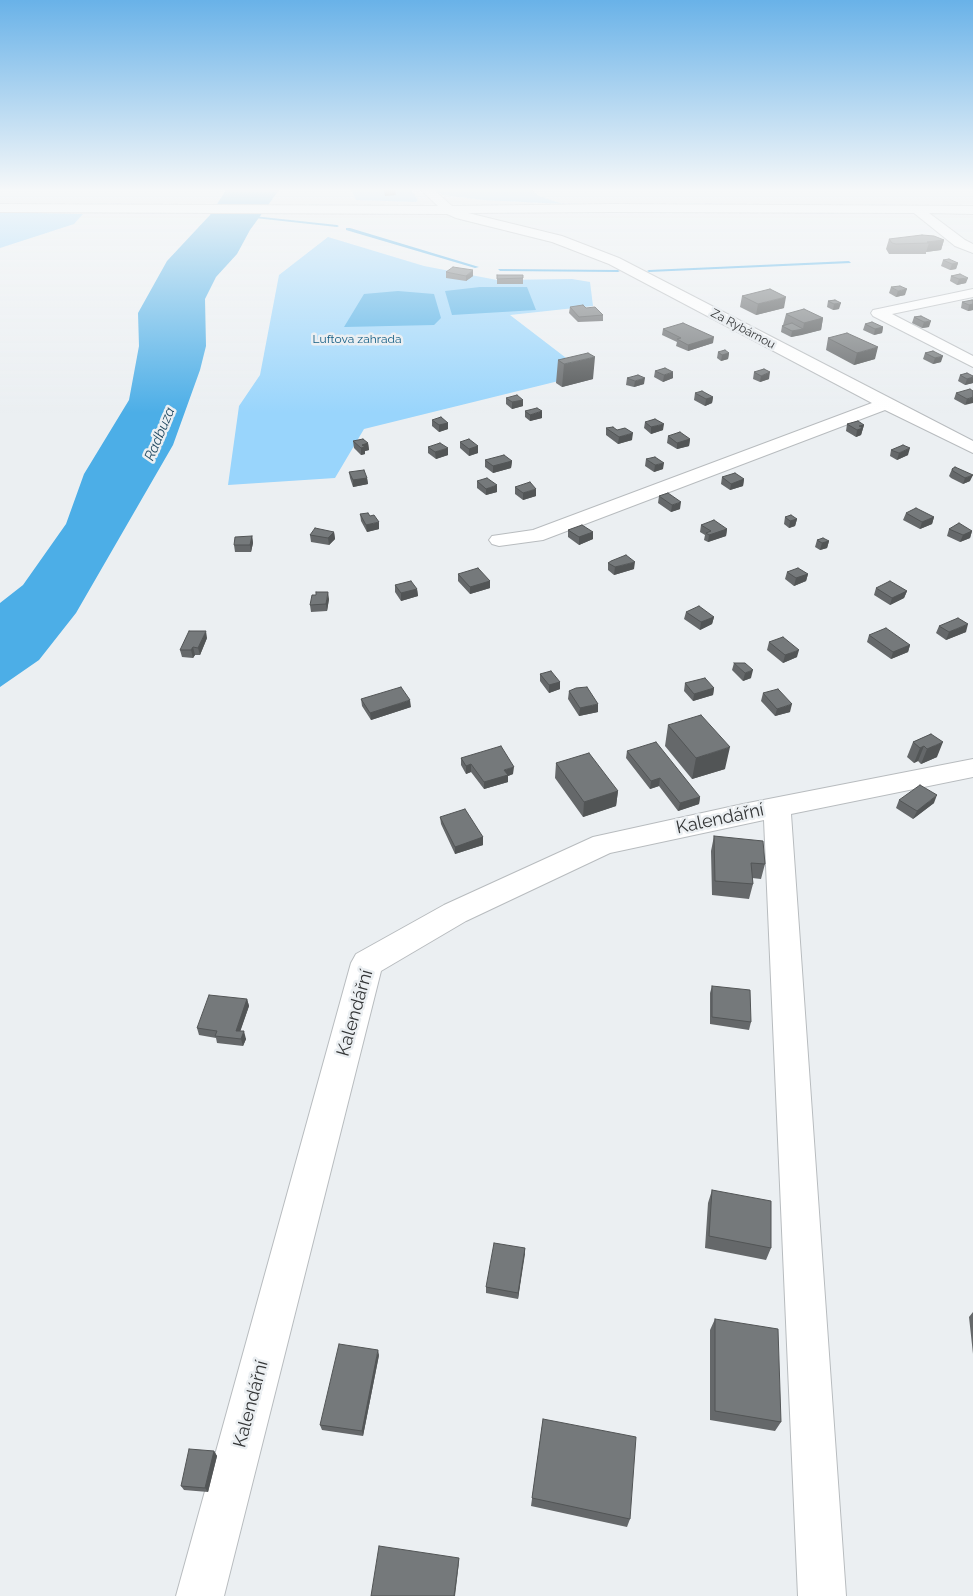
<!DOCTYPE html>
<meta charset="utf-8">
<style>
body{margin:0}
canvas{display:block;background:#ebeff2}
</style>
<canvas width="973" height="1596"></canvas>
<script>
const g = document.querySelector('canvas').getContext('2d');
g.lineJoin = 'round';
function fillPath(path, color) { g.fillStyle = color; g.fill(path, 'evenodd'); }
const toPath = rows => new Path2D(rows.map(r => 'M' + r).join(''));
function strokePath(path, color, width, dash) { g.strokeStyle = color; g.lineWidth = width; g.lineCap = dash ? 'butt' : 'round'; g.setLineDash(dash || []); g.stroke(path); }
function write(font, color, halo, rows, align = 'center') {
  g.font = font + ' Raleway,sans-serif'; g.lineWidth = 5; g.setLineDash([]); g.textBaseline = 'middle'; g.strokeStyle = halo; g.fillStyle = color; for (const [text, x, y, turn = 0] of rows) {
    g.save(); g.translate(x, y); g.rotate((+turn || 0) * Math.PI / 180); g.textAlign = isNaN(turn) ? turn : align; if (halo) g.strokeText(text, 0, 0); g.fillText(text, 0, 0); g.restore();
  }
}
fillPath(toPath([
 [351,190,411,190,418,200,416,202,356,200],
 [434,190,532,190,539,196,563,204,483,200,443,195],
 [0,212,37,213,83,214,74,224,0,248],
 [328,237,424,266,497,280,572,279,590,282,593,306,510,315,587,374,364,429,335,478,228,485,239,406,260,375,279,275]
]), '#99d5fc');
fillPath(toPath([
 [226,190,279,190,250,230,237,254,216,277,205,299,206,346,200,370,173,445,76,613,39,660,0,687,0,603,23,585,66,524,84,474,129,400,139,346,138,313,167,261,210,215],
 [480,287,527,287,536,310,452,315,445,291],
 [398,291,434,294,441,318,434,325,344,327,364,294]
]), '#4caee7');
fillPath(toPath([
 [244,215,337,225,339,226,337,227,246,217,244,215],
 [346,228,350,228,479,267,475,268,346,230,346,228],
 [849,261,851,263,649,272,647,271,649,270,849,261],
 [498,269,618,270,620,271,618,272,500,271,498,269]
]), '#4caee7');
const minor = toPath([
 [421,190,434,190,452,206,612,204,973,206,973,214,929,213,965,240,973,244,973,253,955,246,914,213,612,212,468,213,562,236,619,258,973,441,973,453,885,410,543,540,499,546,492,544,489,540,492,536,533,530,872,403,609,264,552,242,456,218,447,214,0,212,0,204,438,206,421,190],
 [973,289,973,297,892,314,973,356,973,367,873,316,871,313,873,310,878,309,973,289],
 [973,759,973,777,791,814,846,1596,798,1596,764,820,610,853,466,921,381,971,224,1596,176,1596,351,963,356,954,444,905,593,837,743,804,973,759]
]);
strokePath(minor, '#b8bcbf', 2);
fillPath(minor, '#fff');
fillPath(toPath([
 [384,190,395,190,396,195,385,196],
 [889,239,944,240,941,250,926,252,926,254,889,254,886,249],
 [943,260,958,263,956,269,950,270,941,266],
 [446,272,473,276,466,281,446,278],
 [960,274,966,283,957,285,950,281,951,276],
 [497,275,523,278,523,284,497,284],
 [891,287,905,295,896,297,889,293],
 [742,296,784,308,756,315,740,307],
 [835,300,839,309,833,310,827,307,828,301],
 [973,300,973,310,968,311,961,308,962,302],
 [570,307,586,308,603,315,603,321,578,322,569,313],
 [786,314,823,318,821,330,791,337,781,332,782,326,783,325],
 [921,316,929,327,922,328,912,323,914,317],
 [865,324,883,327,882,333,874,335,863,330],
 [663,329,713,343,688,351,676,346,677,342,662,335],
 [828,338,875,359,854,365,826,350],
 [933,351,941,362,933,364,923,359,925,353],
 [718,352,729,353,728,359,721,361,717,358],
 [558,360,593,379,562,387,556,383],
 [655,371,673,378,663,382,654,377],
 [754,372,769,379,760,382,753,379],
 [967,373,973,383,965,385,958,381,960,375],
 [627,378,644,384,634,387,626,385],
 [973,391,965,405,954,399,956,393],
 [695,393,713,397,712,403,705,406,694,400],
 [506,398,523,400,523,406,512,409,506,404],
 [525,411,542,418,530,421,525,417],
 [432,420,448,423,448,429,439,432,432,426],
 [645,422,663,430,651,434,644,428],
 [847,424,864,425,861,435,856,437,846,431],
 [606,428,632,440,618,444,606,435],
 [668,436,690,439,689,446,677,449,667,443],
 [353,441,368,443,369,450,365,451,365,454,361,455,354,448],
 [460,442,478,446,478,453,469,456,460,448],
 [428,447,448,455,436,459,428,453],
 [891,450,908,455,897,460,890,456],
 [646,459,663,469,654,472,645,466],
 [485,460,512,461,511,468,493,473,485,467],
 [955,467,970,481,963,484,951,478,949,476,952,469],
 [349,472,367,478,368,484,353,487,350,478],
 [722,477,744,479,743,486,730,490,721,484],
 [477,481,497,492,486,495,477,488],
 [515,487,536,496,523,500,515,494],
 [659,496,680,509,671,512,658,503],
 [906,513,934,517,932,524,920,529,903,520],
 [360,514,379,529,367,532,361,521],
 [785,517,797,519,795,526,789,528,784,524],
 [701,525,727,529,726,536,708,542,704,540,705,535,700,532],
 [949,529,972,531,970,538,960,542,947,536],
 [568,530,593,532,593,539,579,545,568,537],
 [334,532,335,539,329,545,311,542,310,535],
 [252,536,253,543,251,552,235,552,234,545],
 [817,540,829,541,827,548,820,550,815,547],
 [608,563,634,569,614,575,608,570],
 [787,572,808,574,806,581,794,586,785,579],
 [458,574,490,581,490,588,470,594,458,581],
 [395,585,417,589,418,596,401,601,395,592],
 [876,588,907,591,904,598,890,605,874,595],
 [329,599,327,611,311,612,310,605],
 [686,612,714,617,712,624,700,630,684,619],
 [939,626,966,632,946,640,936,633],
 [869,635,910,645,908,652,891,659,867,642],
 [207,638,200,655,195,655,193,658,182,657,180,650],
 [769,642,797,657,783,663,767,650],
 [734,663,751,678,743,681,732,670],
 [540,674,560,682,560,689,549,693,540,681],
 [685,683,714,688,713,695,693,701,684,691],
 [569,691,598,712,579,716,568,699],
 [763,693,790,712,775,716,761,701],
 [361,699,411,707,371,720,362,706],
 [668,725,725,769,692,779,665,746],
 [931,734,937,757,921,764,918,761,914,763,907,757,913,742],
 [627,751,700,797,699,804,678,811,659,786,650,789,626,758],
 [461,758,513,774,508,776,508,782,484,789,471,772,466,774,461,765],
 [556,763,618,791,616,806,583,817,555,778],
 [899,800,934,803,913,819,896,808],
 [440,817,483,837,483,845,455,854,441,824],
 [714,836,765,864,761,879,752,878,753,884,749,899,712,895,711,851],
 [712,986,751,1022,749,1030,710,1024,710,993],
 [247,999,249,1006,240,1031,246,1039,243,1046,217,1043,216,1038,199,1035,197,1028],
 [712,1190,771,1248,766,1260,705,1248,708,1203],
 [525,1248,518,1299,486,1293,486,1287],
 [973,1312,973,1354,969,1317],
 [715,1319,781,1422,775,1431,710,1420,710,1330],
 [379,1355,363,1436,322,1430,320,1425],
 [543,1419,630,1519,627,1527,531,1506],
 [214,1451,217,1456,208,1492,184,1490,181,1486]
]), '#65686a');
fillPath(toPath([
 [944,240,941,250,926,252,929,243,927,242],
 [958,263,956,269,950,270,952,264],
 [473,270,473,276,466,281,466,276],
 [968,278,966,283,957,285,959,279],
 [907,289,905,295,896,297,898,291],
 [786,297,784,308,756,315,758,304],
 [841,303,839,309,833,310,834,304],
 [973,304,973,310,968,311,969,305],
 [823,318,821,330,802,335,804,323],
 [931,321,929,327,922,328,924,322],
 [883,327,882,333,874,335,875,329],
 [803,329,802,335,791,337,792,331],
 [714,337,713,343,688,351,688,345],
 [878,347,875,359,854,365,857,353],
 [729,353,728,359,721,361,722,355],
 [943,356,941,362,933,364,935,358],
 [595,357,593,379,562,387,564,364],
 [673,372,673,378,663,382,664,375],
 [770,372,769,379,760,382,761,376],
 [973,377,973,383,965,385,967,379],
 [645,378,644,384,634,387,635,381],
 [713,397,712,403,705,406,706,399],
 [973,397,973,403,965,405,967,399],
 [523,400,523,406,512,409,512,402],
 [542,411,542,418,530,421,530,415],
 [448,423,448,429,439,432,439,425],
 [664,424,663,430,651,434,651,427],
 [864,425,861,435,856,437,857,430,859,426],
 [633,433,632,440,618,444,619,437],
 [690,439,689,446,677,449,677,443],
 [368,443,369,450,365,451,365,454,361,455,361,448,362,445],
 [478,446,478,453,469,456,469,449],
 [448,448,448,455,436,459,435,452],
 [910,448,908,455,897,460,899,453],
 [512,461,511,468,493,473,493,466],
 [664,463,663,469,654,472,655,465],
 [973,475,970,481,963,484,965,478],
 [367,478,368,484,353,487,353,480],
 [744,479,743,486,730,490,731,484],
 [497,485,497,492,486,495,486,489],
 [536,489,536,496,523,500,523,493],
 [681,502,680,509,671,512,672,505],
 [934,517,932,524,920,529,922,522],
 [797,519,795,526,789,528,790,521],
 [379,522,379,529,367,532,366,525],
 [727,529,726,536,708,542,709,535],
 [972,531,970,538,960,542,963,535],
 [334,532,335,539,329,545,328,538],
 [593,532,593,539,579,545,579,537],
 [252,536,253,543,251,552,250,545],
 [829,541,827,548,820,550,822,543],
 [635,562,634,569,614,575,615,567],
 [808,574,806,581,794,586,796,578],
 [490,581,490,588,470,594,470,587],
 [417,589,418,596,401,601,401,593],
 [907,591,904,598,890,605,892,598],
 [328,592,329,599,327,611,326,604],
 [714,617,712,624,700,630,701,622],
 [968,624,966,632,946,640,949,632],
 [206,631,207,638,200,655,198,648],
 [910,645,908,652,891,659,893,652],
 [193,647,195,655,193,658,191,650],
 [799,650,797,657,783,663,785,655],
 [753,670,751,678,743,681,745,673],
 [560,682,560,689,549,693,549,685],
 [714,688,713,695,693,701,694,694],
 [410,700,411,707,371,720,370,713],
 [598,704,598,712,579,716,580,708],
 [792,704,790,712,775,716,777,709],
 [943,742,937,757,921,764,927,749],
 [924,746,918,761,914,763,920,748],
 [730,747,725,769,692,779,696,758],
 [471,764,471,772,466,774,466,766],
 [514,767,513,774,508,776,508,782,484,789,484,782,504,770],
 [660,778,659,786,650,789,651,781],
 [618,791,616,806,583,817,584,802],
 [937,795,934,803,913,819,917,811],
 [700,797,699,804,678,811,680,803],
 [483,837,483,845,455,854,455,847],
 [247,999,249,1006,238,1038,236,1031],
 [244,1031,246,1039,243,1046,241,1039],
 [525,1248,525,1254,518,1299,518,1293],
 [378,1350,379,1355,363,1436,362,1431],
 [214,1451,217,1456,208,1492,205,1488],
 [459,1558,459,1562,455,1596,454,1596]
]), '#525556');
const building = toPath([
 [922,235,934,236,944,240,927,242,929,243,896,244,892,243,889,239,922,235],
 [949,259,958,263,952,264,943,260,949,259],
 [453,267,473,270,466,276,446,272,453,267],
 [960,274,968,278,959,279,951,276,960,274],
 [497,275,523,275,523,278,497,279,497,275],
 [900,286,907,289,898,291,891,287,900,286],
 [770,289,786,297,758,304,742,296,770,289],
 [835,300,841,303,834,304,828,301,835,300],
 [972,300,973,300,973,304,969,305,962,302,972,300],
 [583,305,586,308,595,307,603,315,579,317,570,307,583,305],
 [804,309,823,318,804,323,786,314,804,309],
 [921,316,931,321,924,322,914,317,921,316],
 [872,322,883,327,875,329,865,324,872,322],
 [683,323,714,337,688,345,677,339,681,338,663,329,683,323],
 [792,323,803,329,792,331,782,326,792,323],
 [847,333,878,347,857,353,828,338,847,333],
 [725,350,729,353,722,355,718,352,725,350],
 [933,351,943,356,935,358,925,353,933,351],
 [588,353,595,357,564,364,558,360,588,353],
 [665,368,673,372,664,375,655,371,665,368],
 [764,369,770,372,761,376,754,372,764,369],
 [967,373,973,376,973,377,967,379,960,375,967,373],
 [638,375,645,378,635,381,627,378,638,375],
 [970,389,973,391,973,397,967,399,956,393,970,389],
 [702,391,713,397,706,399,695,393,702,391],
 [517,395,523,400,512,402,506,398,517,395],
 [537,408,542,411,530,415,525,411,537,408],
 [441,417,448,423,439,425,432,420,441,417],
 [655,419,664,424,651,427,645,422,655,419],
 [858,421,864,425,859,426,863,428,857,430,847,424,858,421],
 [613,427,617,430,625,428,633,433,619,437,606,428,613,427],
 [680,432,690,439,677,443,668,436,680,432],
 [363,439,368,443,362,445,365,447,361,448,353,441,363,439],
 [469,439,478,446,469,449,460,442,469,439],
 [440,443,448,448,435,452,428,447,440,443],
 [903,445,910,448,899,453,891,450,903,445],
 [504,455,512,461,493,466,485,460,504,455],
 [655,457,664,463,655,465,646,459,655,457],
 [955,467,973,475,965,478,953,471,952,469,955,467],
 [364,470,367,478,353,480,349,472,364,470],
 [735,473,744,479,731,484,722,477,735,473],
 [487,478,497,485,486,489,477,481,487,478],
 [530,482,536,489,523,493,515,487,530,482],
 [668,493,681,502,672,505,659,496,668,493],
 [916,508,934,517,922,522,906,513,916,508],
 [368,513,370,516,374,515,379,522,366,525,360,514,368,513],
 [791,515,797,519,790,521,785,517,791,515],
 [714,520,727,529,709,535,706,533,711,531,701,525,714,520],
 [959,523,972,531,963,535,949,529,959,523],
 [582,525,593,532,579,537,568,530,582,525],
 [315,528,334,532,328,538,310,535,315,528],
 [252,536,250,545,234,545,235,537,252,536],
 [823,538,829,541,822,543,817,540,823,538],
 [626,555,635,562,615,567,608,563,611,561,626,555],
 [478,568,490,581,470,587,458,574,478,568],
 [798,568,808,574,796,578,787,572,798,568],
 [411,581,417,589,401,593,395,585,411,581],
 [890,581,907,591,892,598,876,588,890,581],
 [316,592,328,592,326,604,310,605,312,595,316,595,316,592],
 [699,606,714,617,701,622,686,612,699,606],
 [958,618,968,624,949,632,939,626,958,618],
 [886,628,910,645,893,652,869,635,886,628],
 [189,631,206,631,198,648,193,647,191,650,180,650,189,631],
 [783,637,799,650,785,655,769,642,783,637],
 [734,663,745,663,753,670,745,673,734,663],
 [551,671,560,682,549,685,540,674,551,671],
 [705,678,714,688,694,694,685,683,705,678],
 [401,687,410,700,370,713,361,699,401,687],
 [587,687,598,704,580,708,569,691,576,688,587,687],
 [778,689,792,704,777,709,763,693,778,689],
 [701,715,730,747,696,758,668,725,701,715],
 [931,734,943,742,927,749,924,746,920,748,913,742,931,734],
 [656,742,700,797,680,803,660,778,651,781,627,751,656,742],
 [501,746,514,767,504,770,508,775,484,782,471,764,466,766,461,758,501,746],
 [589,753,618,791,584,802,556,763,589,753],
 [920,785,937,795,917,811,899,800,920,785],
 [465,809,483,837,455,847,440,817,465,809],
 [714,836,763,841,765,864,751,863,753,884,715,881,714,836],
 [712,986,750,990,751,1022,712,1017,712,986],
 [209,995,247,999,236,1031,244,1031,241,1039,215,1036,217,1031,197,1028,209,995],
 [712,1190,771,1201,771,1248,709,1236,712,1190],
 [494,1243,525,1248,518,1293,486,1287,494,1243],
 [715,1319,778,1329,781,1422,715,1411,715,1319],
 [339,1344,378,1350,362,1431,320,1425,339,1344],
 [543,1419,636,1437,630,1519,532,1498,543,1419],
 [189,1449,214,1451,205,1488,181,1486,189,1449],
 [379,1546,459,1558,454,1596,371,1596,379,1546]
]);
fillPath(building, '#75797b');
strokePath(building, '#525556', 1);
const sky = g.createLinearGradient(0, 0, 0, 413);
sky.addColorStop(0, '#69b2e8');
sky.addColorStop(0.46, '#f6f8f9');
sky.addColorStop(1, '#f6f8f900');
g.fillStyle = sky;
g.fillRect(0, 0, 973, 413);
write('12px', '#343637', '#ebeff2', [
 ["Za Rybárnou",743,329,28]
]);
write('12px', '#135d83', '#ebeff2', [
 ["Luftova zahrada",357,339]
]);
write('italic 14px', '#214961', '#ebeff2', [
 ["Radbuza",160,434,-67]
]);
write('18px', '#343637', '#ebeff2', [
 ["Kalendářní",720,819,-12],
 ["Kalendářní",355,1013,-74],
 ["Kalendářní",251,1404,-75]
]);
</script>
